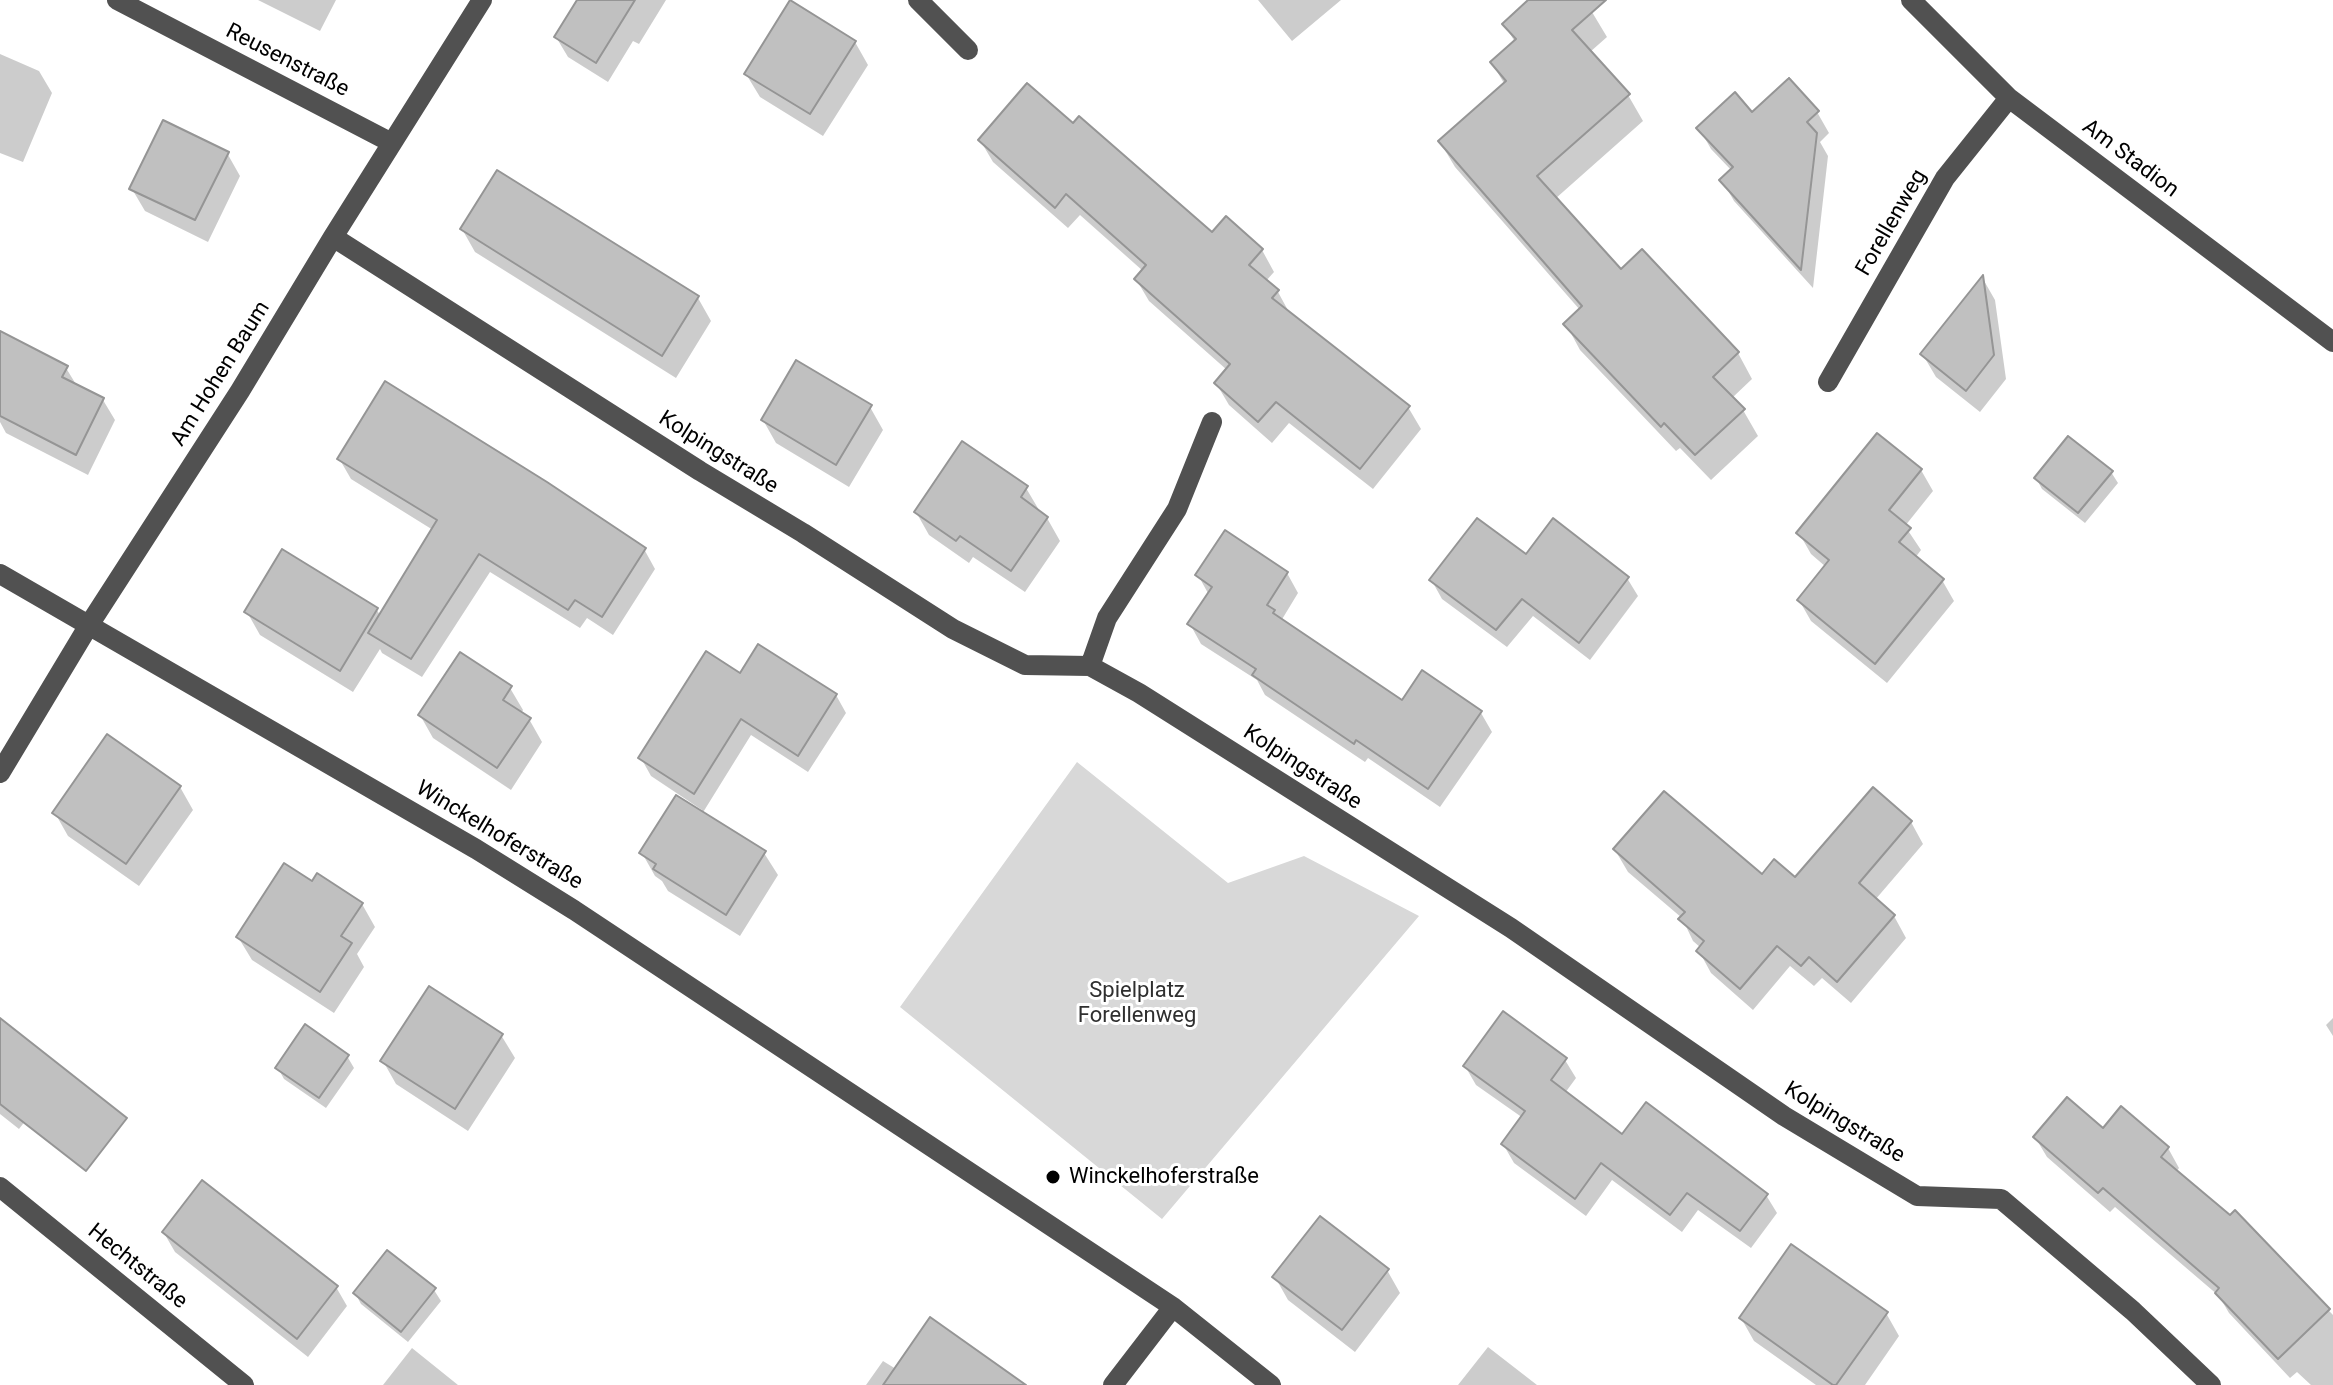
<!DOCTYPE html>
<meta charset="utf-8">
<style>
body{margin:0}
canvas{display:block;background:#fff}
</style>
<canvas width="2333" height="1385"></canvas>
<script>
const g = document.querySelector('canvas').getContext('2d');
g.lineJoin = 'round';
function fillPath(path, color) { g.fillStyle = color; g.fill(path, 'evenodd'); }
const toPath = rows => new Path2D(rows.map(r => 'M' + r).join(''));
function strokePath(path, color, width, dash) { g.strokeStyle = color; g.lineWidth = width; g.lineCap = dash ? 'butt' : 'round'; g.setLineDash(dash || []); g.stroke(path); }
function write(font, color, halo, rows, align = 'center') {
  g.font = font + ' Roboto,sans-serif'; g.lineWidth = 6; g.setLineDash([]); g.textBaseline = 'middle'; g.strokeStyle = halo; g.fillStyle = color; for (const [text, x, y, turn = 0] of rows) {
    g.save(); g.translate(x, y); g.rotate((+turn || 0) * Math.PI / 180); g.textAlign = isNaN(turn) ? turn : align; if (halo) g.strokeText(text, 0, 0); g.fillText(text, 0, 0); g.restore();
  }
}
fillPath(toPath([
 [1077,762,1228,883,1304,856,1419,916,1162,1219,900,1007]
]), '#d8d8d8');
fillPath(toPath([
 [258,0,336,0,320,31],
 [576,0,666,0,639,44,633,41,608,82,568,57,556,37,577,3],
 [1258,0,1341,0,1292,41],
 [1531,0,1582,0,1592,12,1607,37,1590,52,1628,95,1643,121,1555,199,1621,271,1642,252,1738,353,1752,379,1732,398,1743,410,1758,436,1711,480,1680,448,1676,451,1580,350,1566,324,1580,310,1455,167,1440,142,1505,85,1492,63,1515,42,1504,24],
 [855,42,868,65,823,136,760,97,746,74],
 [0,54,39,71,52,93,23,162,0,153],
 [1817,112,1829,133,1820,142,1828,156,1813,288,1734,201,1722,180,1732,171,1711,149,1699,128,1752,115],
 [980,140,1212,235,1262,250,1274,272,1266,281,1278,292,1290,314,1408,407,1421,429,1373,489,1289,423,1272,443,1229,405,1216,383,1227,370,1149,301,1136,279,1143,271,1080,215,1068,228,993,162],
 [227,153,240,176,208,242,145,211,132,189],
 [497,172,698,298,711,321,676,378,475,252,462,229],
 [1983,279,1995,300,2006,379,1980,412,1936,377,1923,355],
 [0,362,66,368,77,386,103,400,115,420,88,475,6,433,0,422],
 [870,407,883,430,849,487,776,443,763,420],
 [340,460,644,549,655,569,613,635,587,618,580,628,490,572,422,677,382,653,380,649,353,692,260,635,247,612,377,610,381,617,433,530,351,479],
 [1921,470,1933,491,1905,526,1921,550,1915,558,1942,580,1954,601,1887,683,1811,621,1799,600,1826,567,1811,554,1799,533],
 [2111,472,2118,483,2085,523,2042,489,2036,478],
 [1026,488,1039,510,1038,512,1047,518,1060,541,1025,592,973,557,969,563,929,535,916,512],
 [1526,557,1627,578,1638,596,1590,660,1533,616,1507,647,1442,599,1432,581],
 [1287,573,1298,593,1281,621,1403,703,1481,713,1492,732,1440,807,1368,758,1365,762,1265,695,1257,680,1201,644,1190,624,1209,595,1198,575],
 [741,676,836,695,846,713,808,772,751,735,702,814,764,853,778,875,740,936,668,891,662,881,655,876,642,853,702,810,651,776,641,758],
 [510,688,523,710,521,714,529,719,542,742,511,790,433,738,420,715],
 [180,787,193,810,139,886,68,836,55,813],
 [1911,822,1923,844,1875,900,1894,916,1906,938,1851,1003,1822,978,1814,986,1790,966,1753,1010,1711,973,1699,951,1701,948,1693,941,1682,918,1628,872,1615,850,1762,877,1795,880],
 [312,884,362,904,375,927,357,954,364,967,334,1013,252,960,238,937],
 [2333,1018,2333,1036,2326,1025],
 [0,1021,58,1079,19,1129,0,1114],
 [501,1035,515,1058,468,1131,396,1084,383,1061],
 [347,1056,354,1068,326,1108,284,1079,278,1068],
 [1565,1060,1576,1078,1565,1093,1622,1137,1766,1195,1777,1213,1751,1248,1698,1210,1682,1232,1612,1180,1586,1216,1514,1163,1503,1144,1523,1118,1476,1085,1465,1066],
 [2103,1130,2168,1148,2179,1168,2176,1172,2230,1217,2235,1213,2333,1315,2333,1385,2311,1385,2297,1372,2290,1378,2229,1313,2219,1296,2115,1207,2110,1212,2047,1157,2035,1137],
 [164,1233,336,1287,347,1306,308,1357,175,1252],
 [1387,1270,1400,1293,1355,1352,1288,1300,1275,1277],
 [434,1290,441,1301,408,1342,361,1304,355,1293],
 [1886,1313,1899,1336,1865,1385,1816,1385,1754,1341,1741,1318],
 [1488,1347,1537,1385,1458,1385],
 [412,1348,458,1385,383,1385],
 [883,1361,896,1369,1003,1385,866,1385]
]), '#0003');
const building = toPath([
 [577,0,635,0,596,63,554,37,577,0],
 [790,0,856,41,810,114,744,74,790,0],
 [1528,0,1606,0,1572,30,1630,94,1537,176,1621,269,1642,249,1739,352,1713,377,1745,409,1695,455,1664,423,1661,427,1563,324,1582,306,1438,141,1506,81,1490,62,1516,39,1502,24,1528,0],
 [1789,78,1819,111,1807,122,1817,133,1801,270,1719,180,1733,167,1696,128,1735,92,1752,112,1789,78],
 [1027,83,1073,123,1079,116,1212,232,1226,216,1263,249,1249,265,1279,290,1272,298,1410,406,1360,469,1276,402,1258,422,1214,383,1230,364,1134,279,1146,265,1066,194,1055,208,978,140,1027,83],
 [163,120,229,152,195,220,129,189,163,120],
 [497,170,699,296,662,356,460,229,497,170],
 [1983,275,1994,355,1966,391,1920,354,1983,275],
 [0,331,68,366,62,377,104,398,76,455,0,416,0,331],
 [796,360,872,405,836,465,761,420,796,360],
 [385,381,547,482,646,548,602,617,575,600,568,610,479,554,411,659,368,633,437,520,337,459,385,381],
 [1877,433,1922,469,1889,510,1911,528,1899,542,1944,579,1875,664,1797,600,1829,560,1796,533,1877,433],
 [2068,436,2113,471,2078,513,2034,478,2068,436],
 [962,441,1028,486,1021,497,1048,517,1011,571,960,536,956,541,914,512,962,441],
 [1477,518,1526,554,1553,518,1629,577,1579,643,1522,599,1496,630,1429,580,1477,518],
 [1225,530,1288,572,1267,605,1275,610,1273,613,1402,700,1422,670,1482,711,1428,789,1356,740,1354,744,1252,675,1256,669,1187,624,1212,587,1195,575,1225,530],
 [282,549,378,608,340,671,244,612,282,549],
 [758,644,837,694,798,756,741,719,694,794,638,758,706,651,740,673,758,644],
 [460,652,512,686,503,700,531,718,497,768,418,715,460,652],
 [107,734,181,786,126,864,52,813,107,734],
 [1873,787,1912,821,1859,883,1895,915,1837,982,1809,957,1801,966,1777,946,1740,989,1696,951,1704,941,1678,919,1685,912,1613,849,1664,791,1762,874,1774,859,1795,877,1873,787],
 [676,795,766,851,726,915,653,869,656,864,639,853,676,795],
 [284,863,312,881,317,873,363,903,341,936,352,943,320,992,236,937,284,863],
 [429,986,503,1034,455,1109,380,1061,429,986],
 [1503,1011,1567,1058,1551,1080,1622,1134,1646,1102,1768,1194,1740,1231,1687,1193,1670,1215,1601,1163,1575,1199,1501,1144,1525,1111,1463,1066,1503,1011],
 [0,1018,127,1118,86,1171,0,1104,0,1018],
 [305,1024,349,1055,319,1098,275,1068,305,1024],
 [2067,1097,2103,1128,2121,1106,2169,1147,2161,1157,2230,1215,2235,1210,2330,1309,2278,1359,2215,1293,2219,1288,2103,1188,2098,1193,2033,1137,2067,1097],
 [202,1180,338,1286,297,1339,162,1232,202,1180],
 [1320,1216,1389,1269,1342,1330,1272,1277,1320,1216],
 [1791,1244,1888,1312,1836,1385,1833,1385,1739,1318,1791,1244],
 [387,1250,436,1288,401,1332,353,1293,387,1250],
 [930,1317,1026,1385,883,1385,930,1317]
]);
fillPath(building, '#c0c0c0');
strokePath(building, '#959595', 2);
strokePath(toPath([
 [117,0,392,143],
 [918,0,968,50],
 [1911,0,2009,98,2333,342],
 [333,237,700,471,803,533,953,629,1025,665,1090,666,1139,693,1511,928,1784,1116,1917,1196,2001,1199,2133,1311,2211,1385],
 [1828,382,1945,178,2009,98],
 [0,574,476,849,574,910,1173,1307,1271,1385],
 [1090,666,1107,618,1177,509,1212,422],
 [0,773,89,625,240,391,333,237,482,0],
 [0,1187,244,1385],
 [1113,1385,1173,1307]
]), '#515151', 20);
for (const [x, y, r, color] of [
 [1053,1177,8,"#000"]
]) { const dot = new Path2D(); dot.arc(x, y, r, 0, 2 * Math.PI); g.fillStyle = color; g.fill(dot); strokePath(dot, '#fff', 3); }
write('22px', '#000', '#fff', [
 ["Reusenstraße",287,61,27],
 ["Am Stadion",2130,159,37],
 ["Forellenweg",1892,223,-60],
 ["Am Hohen Baum",221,374,-58],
 ["Kolpingstraße",718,453,32],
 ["Kolpingstraße",1302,768,33],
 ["Winckelhoferstraße",499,836,31],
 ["Kolpingstraße",1844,1123,31],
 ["Hechtstraße",137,1267,39]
]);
write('22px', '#2f2f2f', '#fff', [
 ["Spielplatz",1137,991],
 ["Forellenweg",1137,1016]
]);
write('22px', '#000', '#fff', [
 ["Winckelhoferstraße",1069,1177]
], 'left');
</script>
